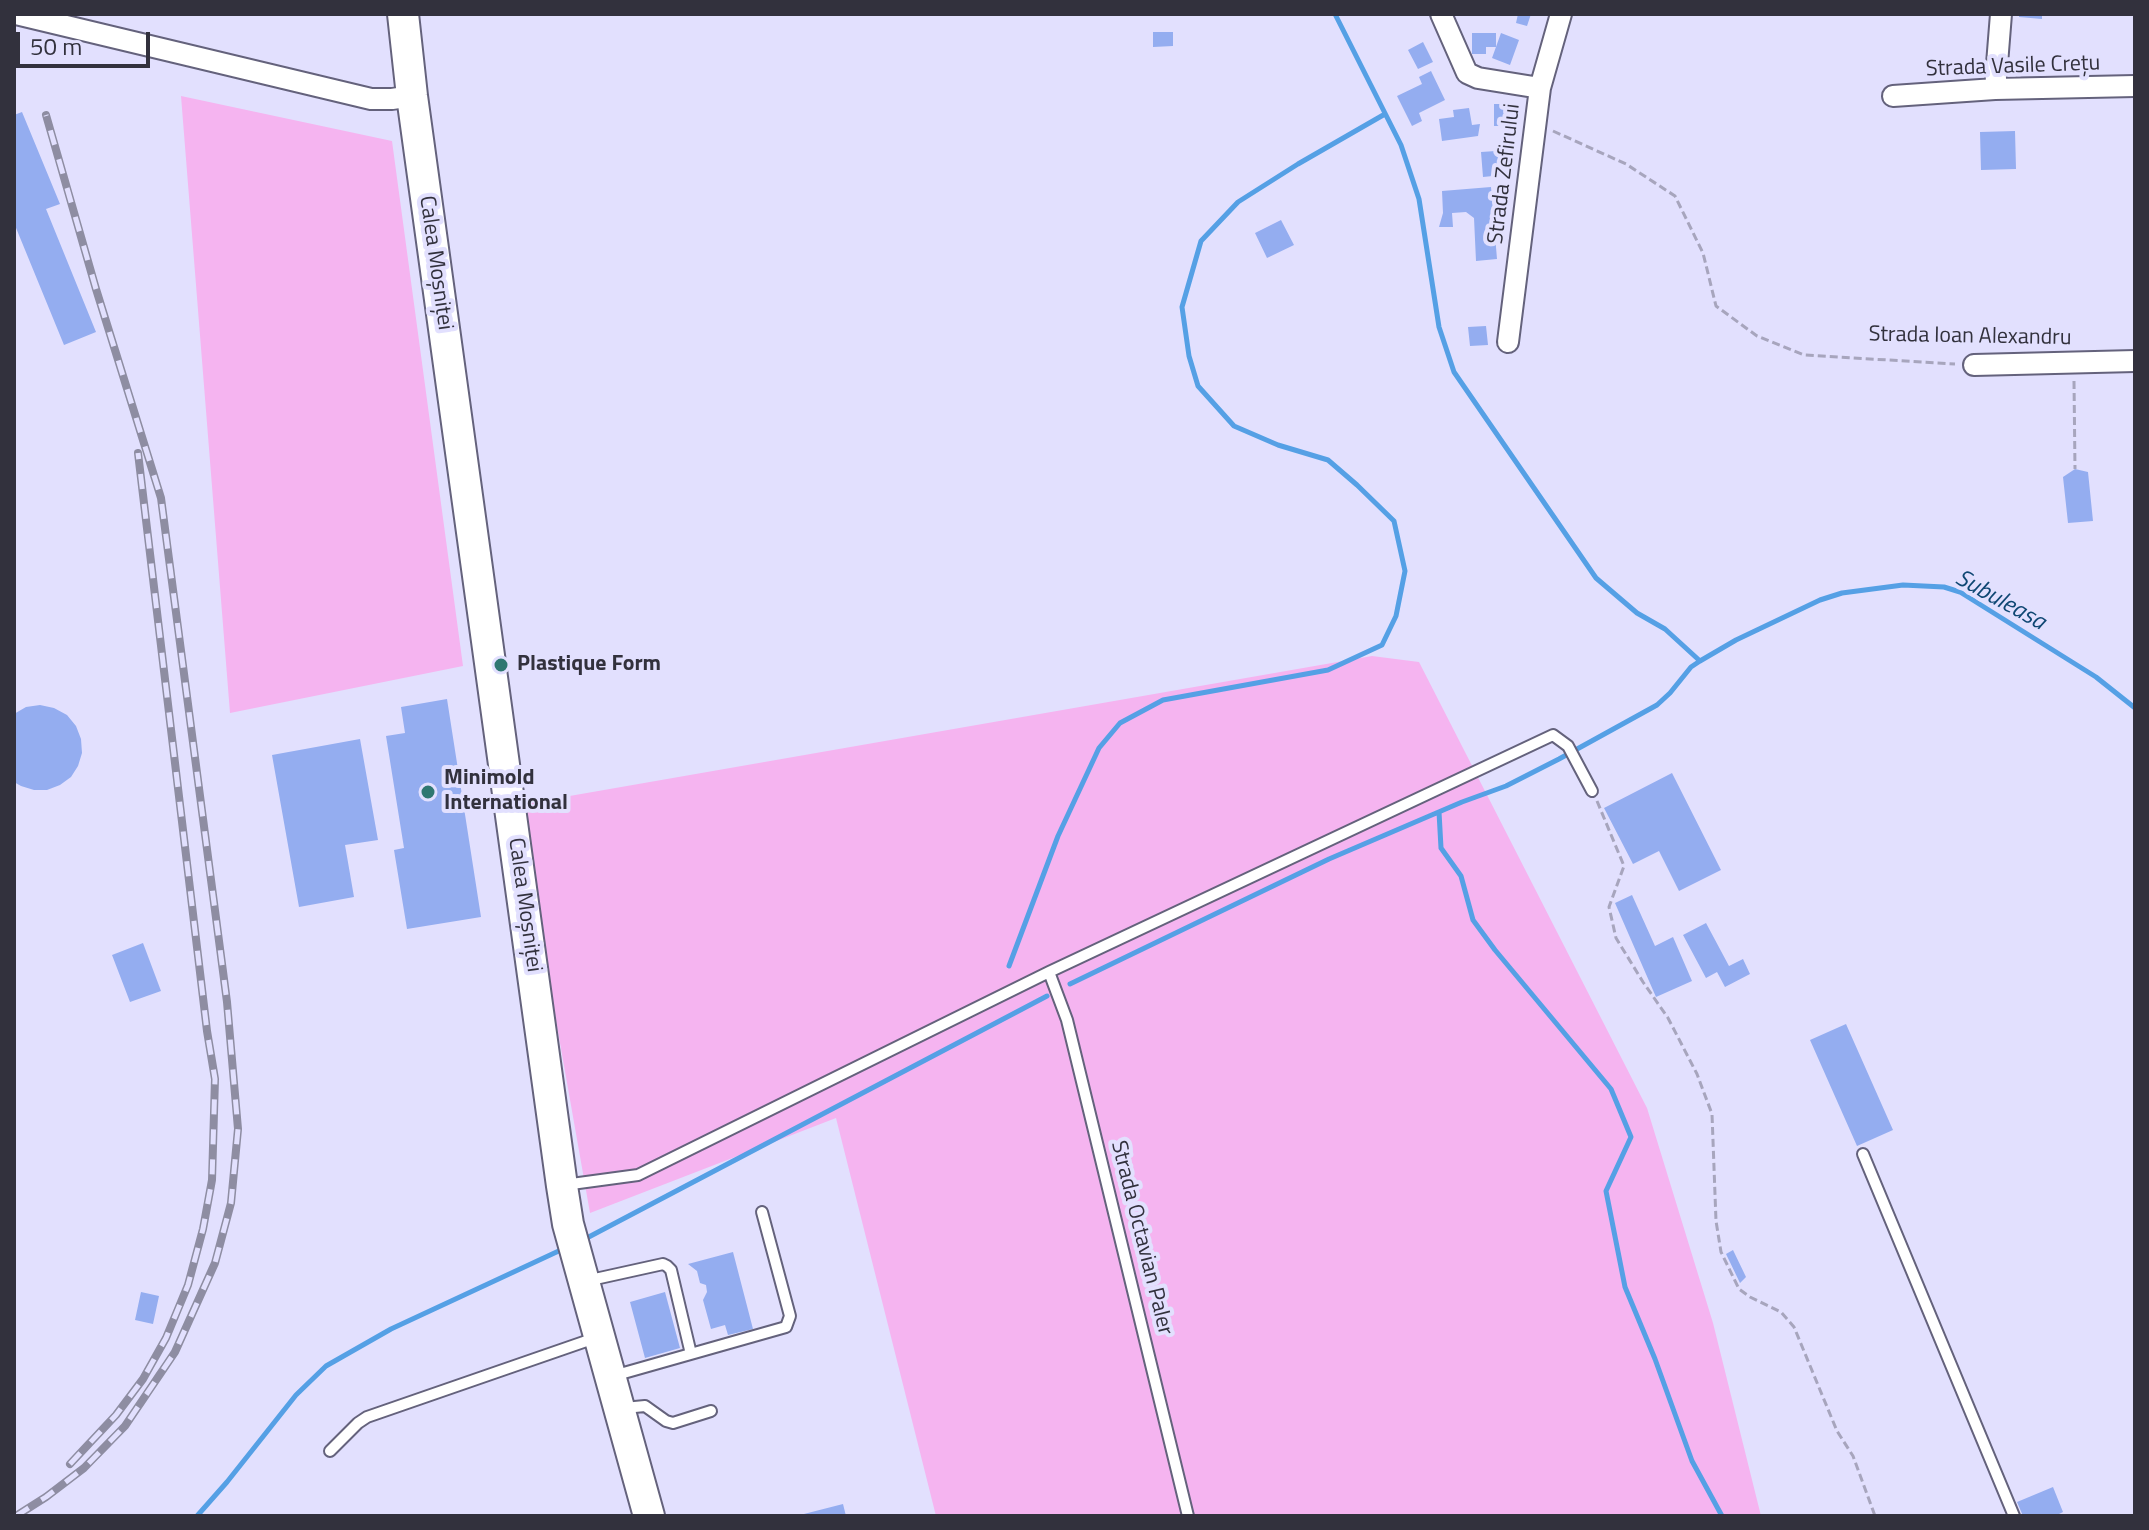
<!DOCTYPE html>
<meta charset="utf-8">
<style>
body{margin:0}
#map{position:relative;width:2149px;height:1530px;overflow:hidden;background:#e2e0fe;font-family:"Titillium Web",sans-serif}
canvas{display:block}
.frame{position:absolute;inset:0;border:16px solid #32313d;pointer-events:none}
.scale{position:absolute;left:16px;top:32px;width:134px;height:36px;box-sizing:border-box;border:4px solid #32313d;border-top:0;padding-left:10px;font-size:24px;line-height:28px;white-space:nowrap;color:#32313d;-webkit-text-stroke:6px #e2e0fe;paint-order:stroke}
</style>
<div id="map">
<canvas width="2149" height="1530"></canvas>
<div class="frame"></div>
<div class="scale">50 m</div>
</div>
<script>
const g = document.querySelector('canvas').getContext('2d');
g.lineJoin = 'round';
function fillPath(path, color) { g.fillStyle = color; g.fill(path, 'evenodd'); }
const toPath = rows => new Path2D(rows.map(r => 'M' + r).join(''));
function strokePath(path, color, width, dash) { g.strokeStyle = color; g.lineWidth = width; g.lineCap = dash ? 'butt' : 'round'; g.setLineDash(dash || []); g.stroke(path); }
function write(font, color, halo, rows, align = 'center') {
  g.font = font + ' "Titillium Web",sans-serif'; g.lineWidth = 8; g.setLineDash([]); g.textBaseline = 'middle'; g.strokeStyle = halo; g.fillStyle = color; for (const [text, x, y, turn = 0] of rows) {
    g.save(); g.translate(x, y); g.rotate((+turn || 0) * Math.PI / 180); g.textAlign = isNaN(turn) ? turn : align; if (halo) g.strokeText(text, 0, 0); g.fillText(text, 0, 0); g.restore();
  }
}
fillPath(toPath([
 [181,96,392,141,463,666,230,713],
 [1372,656,1419,662,1647,1108,1713,1323,1761,1516,936,1516,836,1118,590,1213,518,805]
]), '#f5b4f0');
strokePath(toPath([
 [1335,14,1401,145,1419,199,1439,327,1454,372,1596,578,1637,613,1665,629,1700,661],
 [1439,812,1441,848,1461,876,1473,920,1495,950,1611,1089,1631,1137,1606,1191,1625,1287,1655,1359,1692,1461,1722,1516],
 [1009,966,1058,836,1099,748,1120,723,1163,700,1328,670,1382,645,1396,616,1405,571,1394,521,1357,485,1328,460,1278,445,1234,426,1198,386,1189,356,1182,307,1201,241,1238,202,1298,164,1385,114],
 [1070,984,1329,859,1462,802,1506,786,1559,759,1657,705,1670,693,1691,667,1700,661,1736,640,1820,600,1842,593,1903,585,1944,587,1960,592,2096,677,2135,708],
 [583,1240,1047,996],
 [197,1516,227,1482,296,1395,326,1366,391,1329,563,1249]
]), '#55a0e5', 5);
fillPath(toPath([
 [1518,14,1531,14,1527,26,1516,23],
 [2019,14,2042,14,2042,19,2019,17],
 [1153,32,1173,32,1173,46,1153,47],
 [1472,33,1496,33,1496,47,1486,47,1486,54,1472,54],
 [1501,33,1519,40,1510,65,1492,58],
 [1423,42,1433,62,1418,69,1408,50],
 [1431,71,1445,100,1419,113,1422,121,1412,126,1397,96,1422,84,1419,77],
 [1494,104,1515,104,1515,126,1494,126],
 [1469,108,1472,125,1480,124,1478,136,1442,141,1439,119,1454,117,1453,110],
 [22,112,60,204,46,209,96,332,64,345,14,223,14,115],
 [2015,131,2016,169,1981,170,1980,132],
 [1511,142,1513,174,1483,177,1481,152,1496,151,1495,143],
 [1491,187,1497,259,1476,261,1474,218,1466,212,1452,213,1453,227,1439,227,1443,213,1442,191],
 [1281,220,1294,245,1267,258,1255,233],
 [1486,326,1488,345,1470,346,1468,327],
 [2075,469,2088,472,2093,521,2068,523,2063,477],
 [447,699,481,917,407,929,394,850,404,848,386,736,405,733,401,707],
 [40,705,54,708,67,715,76,726,81,739,82,753,78,766,71,777,60,785,47,790,34,790,21,786,14,782,14,714,26,707],
 [360,739,378,840,345,845,354,897,299,907,272,755],
 [1672,773,1721,870,1679,891,1659,851,1633,864,1604,808],
 [1632,895,1655,946,1673,937,1692,981,1656,997,1615,903],
 [1706,923,1729,966,1743,959,1750,974,1725,987,1717,972,1706,978,1683,935],
 [143,943,161,991,130,1002,112,955],
 [1846,1024,1893,1130,1857,1146,1810,1040],
 [1733,1250,1746,1277,1740,1283,1726,1254],
 [733,1252,753,1329,728,1335,725,1325,711,1329,703,1300,707,1292,706,1285,700,1283,697,1271,688,1264],
 [141,1292,159,1296,153,1324,135,1320],
 [665,1292,680,1348,645,1358,630,1302],
 [2053,1487,2063,1512,2055,1516,2023,1516,2017,1502],
 [843,1504,846,1516,800,1516,800,1515]
]), '#94adf0');
const lane = toPath([
 [1049,972,1067,1020,1188,1516],
 [1863,1154,2014,1516],
 [564,1185,638,1175,1049,972,1553,735,1568,746,1592,791],
 [586,1281,663,1264,667,1266,671,1270,691,1354],
 [613,1376,786,1327,790,1316,762,1212],
 [624,1408,645,1406,666,1421,673,1423,711,1411],
 [330,1451,358,1423,367,1417,598,1337]
]);
const street = toPath([
 [16,14,371,99,392,99,412,96],
 [1441,14,1467,73,1478,78,1540,88],
 [1995,89,2001,14],
 [1893,96,1995,89,2135,86],
 [1508,342,1540,88,1561,14],
 [1974,365,2135,361]
]);
const secondary = toPath([
 [403,14,412,96,562,1186,568,1224,649,1516]
]);
strokePath(lane, '#64627c', 14);
strokePath(street, '#64627c', 24);
strokePath(secondary, '#64627c', 34);
strokePath(toPath([
 [1553,131,1626,164,1675,196,1703,253,1716,306,1757,336,1804,355,1955,364],
 [2074,381,2075,469],
 [1597,801,1624,866,1609,907,1616,938,1643,982,1668,1018,1697,1074,1712,1114,1716,1221,1721,1252,1739,1289,1750,1297,1781,1312,1794,1327,1837,1431,1853,1456,1875,1516]
]), '#a7a5bd', 3, [8, 4]);
strokePath(lane, '#fff', 10);
strokePath(street, '#fff', 20);
strokePath(secondary, '#fff', 30);
const rail = toPath([
 [70,1464,116,1415,143,1379,166,1338,188,1285,203,1229,212,1180,215,1079,207,1031,138,453],
 [16,1516,46,1497,84,1468,125,1426,175,1352,215,1263,231,1203,238,1129,227,1002,161,498,96,289,46,115]
]);
strokePath(rail, '#8e8da2', 8);
strokePath(rail, '#e2e0fe', 5, [15]);
for (const [x, y, r, color] of [
 [501,665,8,"#2f7771"],
 [428,792,8,"#2f7771"]
]) { const dot = new Path2D(); dot.arc(x, y, r, 0, 2 * Math.PI); g.fillStyle = color; g.fill(dot); strokePath(dot, '#e2e0fe', 3); }
write('22px', '#32313d', '#e2e0fe', [
 ["Strada Vasile Crețu",2013,67,-2],
 ["Strada Zefirului",1505,174,-83],
 ["Calea Moșniței",435,263,82],
 ["Strada Ioan Alexandru",1970,337,1],
 ["Calea Moșniței",524,905,82],
 ["Strada Octavian Paler",1141,1238,76]
]);
write('bold 22px', '#32313d', '#e2e0fe', [
 ["Plastique Form",517,665],
 ["Minimold",444,779],
 ["International",444,804]
], 'left');
write('italic 24px', '#0f4773', '#e2e0fe', [
 ["Subuleasa",2000,601,29]
]);
</script>
